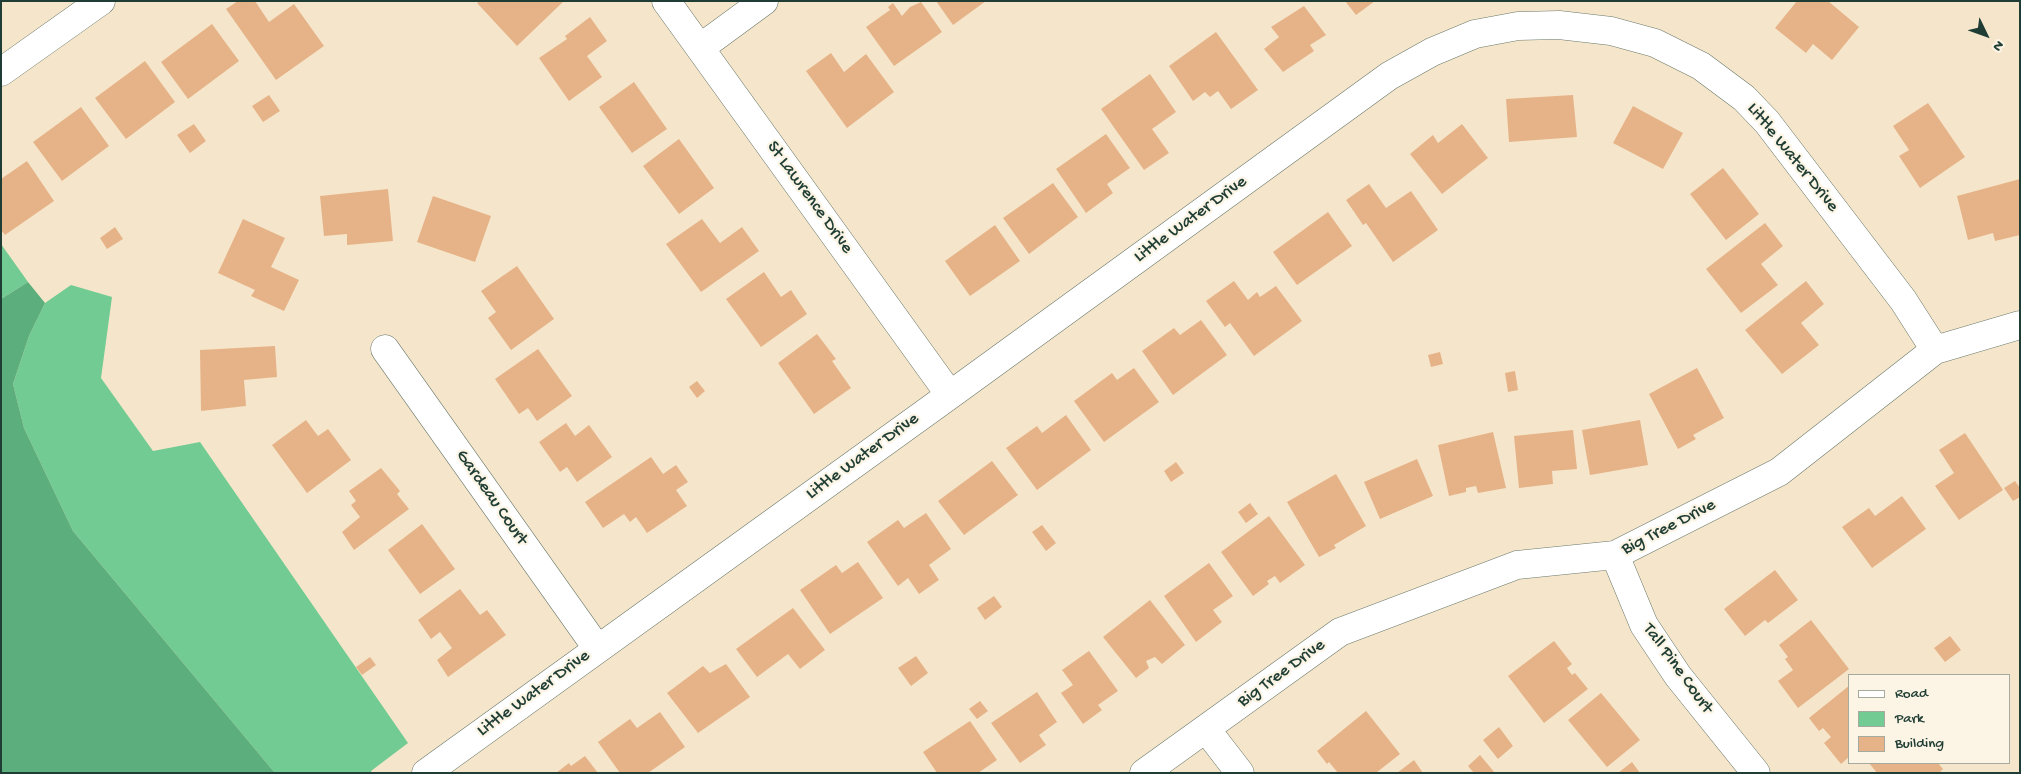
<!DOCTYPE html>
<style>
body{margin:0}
#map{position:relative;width:2021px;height:774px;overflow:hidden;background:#f5e6cb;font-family:"Gochi Hand",sans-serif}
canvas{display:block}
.frame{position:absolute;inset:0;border:2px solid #1f3d34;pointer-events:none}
.legend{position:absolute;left:1848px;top:674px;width:162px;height:90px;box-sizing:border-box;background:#fcf5e5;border:1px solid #a4ab9e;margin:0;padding:6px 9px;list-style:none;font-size:15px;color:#1f3d34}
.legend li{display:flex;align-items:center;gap:10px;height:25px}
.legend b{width:25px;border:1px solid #a4ab9e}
.north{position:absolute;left:1961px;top:10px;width:50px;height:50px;-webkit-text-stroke:4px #fcf5e5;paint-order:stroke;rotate:132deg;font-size:14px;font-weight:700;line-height:20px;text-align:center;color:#1f3d34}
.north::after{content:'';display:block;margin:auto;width:18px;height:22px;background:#1f3d34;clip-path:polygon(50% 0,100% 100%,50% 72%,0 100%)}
</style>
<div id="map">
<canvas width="2021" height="774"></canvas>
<div class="frame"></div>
<ul class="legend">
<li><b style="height:6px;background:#fff"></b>Road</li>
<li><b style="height:14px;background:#71cb92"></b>Park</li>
<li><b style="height:14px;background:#e6b388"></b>Building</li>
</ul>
<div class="north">N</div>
</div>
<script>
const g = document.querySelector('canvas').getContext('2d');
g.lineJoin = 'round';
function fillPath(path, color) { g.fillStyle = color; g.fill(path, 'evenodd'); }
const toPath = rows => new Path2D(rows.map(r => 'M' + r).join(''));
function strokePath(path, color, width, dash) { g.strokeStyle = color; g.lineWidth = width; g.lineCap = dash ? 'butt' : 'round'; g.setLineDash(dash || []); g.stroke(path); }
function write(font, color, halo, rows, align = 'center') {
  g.font = font + ' "Gochi Hand",sans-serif'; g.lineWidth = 4.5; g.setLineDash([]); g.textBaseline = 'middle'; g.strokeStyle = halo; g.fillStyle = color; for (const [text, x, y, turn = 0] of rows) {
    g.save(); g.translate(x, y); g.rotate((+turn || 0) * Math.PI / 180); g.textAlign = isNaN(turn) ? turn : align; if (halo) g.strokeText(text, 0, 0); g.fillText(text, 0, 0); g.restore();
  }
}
fillPath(toPath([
 [1,244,28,282,1,299],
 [71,285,112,297,101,378,153,451,200,442,408,743,371,771,372,773,275,773,73,531,24,428,13,384,29,336,45,303]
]), '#71cb92');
fillPath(toPath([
 [28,282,45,303,29,336,13,384,24,428,73,531,275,773,1,773,1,299]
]), '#5caf7c');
fillPath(toPath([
 [238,1,255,1,269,22,294,4,324,46,276,80,226,9],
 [480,1,564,1,517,46,477,3],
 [936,1,986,1,953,25],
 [1345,1,1375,1,1356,15],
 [1797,1,1828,1,1859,27,1832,60,1813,44,1806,53,1775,28],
 [921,2,942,32,894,66,866,27,890,10,888,7,893,3,902,16,910,7],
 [1304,6,1326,35,1310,45,1314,51,1283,72,1264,49,1279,37,1271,27],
 [590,17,607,41,587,56,602,77,569,101,539,58,567,39,565,36],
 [212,24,239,61,188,99,161,62],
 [1216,32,1258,90,1231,109,1218,91,1210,97,1205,92,1193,101,1169,66],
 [831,53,844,72,866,54,894,92,847,128,806,71],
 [145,61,175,102,126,139,95,98],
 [1150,74,1176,112,1152,129,1169,153,1144,170,1101,109],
 [634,82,667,129,632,153,599,107],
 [269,95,280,111,263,122,252,106],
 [1573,95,1577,137,1509,142,1506,99],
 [1928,103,1965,157,1920,188,1899,156,1909,150,1893,126],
 [1633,106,1683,133,1663,169,1613,143],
 [81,107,109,146,62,181,33,142],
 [194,124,206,141,190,153,177,135],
 [1462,124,1488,158,1442,194,1410,154,1433,135,1438,143],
 [1106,134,1130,168,1107,184,1113,193,1086,213,1056,169],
 [679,139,714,188,679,214,643,166],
 [27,161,54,201,5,235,1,230,1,179],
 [1723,168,1759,214,1726,240,1690,194],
 [2020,179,2020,235,1995,241,1993,233,1968,240,1957,196],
 [1053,183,1078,217,1029,254,1003,218],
 [1369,184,1386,208,1411,191,1438,230,1393,262,1366,223,1363,225,1346,200],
 [388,189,393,241,347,245,347,234,324,236,320,196],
 [433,196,491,216,475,262,417,242],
 [1328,212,1352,246,1297,285,1273,252],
 [243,219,285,238,271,267,299,280,284,311,251,296,255,290,218,273],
 [702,219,720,243,742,227,759,251,701,292,666,244],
 [1765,223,1783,246,1761,264,1778,285,1741,313,1706,269],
 [995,225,1020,261,970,296,945,261],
 [115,227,123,239,107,249,100,238],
 [517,266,554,319,511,350,488,318,496,312,481,291],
 [764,272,781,297,791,290,807,314,761,347,726,299],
 [1234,281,1248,300,1257,292,1260,297,1276,286,1302,321,1254,356,1230,323,1225,327,1206,301],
 [1806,281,1824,304,1801,323,1819,345,1782,374,1745,330],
 [1201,320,1227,355,1173,395,1142,351,1174,328,1180,335],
 [817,334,836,359,832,361,851,388,814,414,778,363],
 [275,346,277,377,244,380,246,406,201,411,200,350],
 [538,349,572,396,537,421,528,408,519,414,495,379],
 [1440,352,1443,364,1431,367,1428,355],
 [1134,368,1159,402,1104,442,1074,401,1112,373,1117,380],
 [1697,368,1724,418,1693,435,1696,439,1678,449,1649,394],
 [1515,371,1518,390,1508,392,1505,373],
 [697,381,705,391,697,398,689,387],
 [1066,415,1091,450,1037,490,1006,448,1037,426,1042,433],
 [306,420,318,436,328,429,351,460,307,493,272,445],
 [1640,420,1648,465,1590,475,1582,430],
 [566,423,575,436,589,425,612,457,577,482,567,467,560,472,539,442],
 [1573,430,1577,469,1552,471,1553,484,1519,488,1514,436],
 [1493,432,1506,488,1478,493,1476,486,1466,488,1466,492,1449,496,1438,445],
 [1965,433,2003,490,1959,520,1935,486,1954,473,1939,450],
 [651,457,663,474,676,465,688,482,676,490,687,506,647,533,636,517,630,522,624,514,603,528,585,502],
 [1417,459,1433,496,1380,519,1364,482],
 [992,461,1018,495,964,535,938,501],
 [1176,462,1184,473,1171,482,1164,471],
 [381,468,400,491,397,494,409,509,354,550,342,532,360,517,351,505,356,501,349,491],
 [1336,474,1366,526,1334,545,1336,548,1319,557,1287,502],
 [2015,481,2020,488,2020,497,2013,501,2004,488],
 [1902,496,1926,529,1872,568,1842,527,1869,508,1875,516],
 [1250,503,1258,514,1246,523,1238,512],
 [926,513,951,549,929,565,939,580,919,594,908,578,898,586,867,542,898,520,904,528],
 [1269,516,1305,565,1280,583,1275,576,1267,581,1269,584,1253,596,1221,552],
 [422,524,455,569,420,594,388,550],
 [1042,525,1056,543,1046,551,1032,532],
 [858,562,883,598,830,634,800,590,836,565,842,573],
 [1209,563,1233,596,1213,610,1222,622,1196,642,1164,596],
 [1775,570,1798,600,1768,623,1765,620,1745,636,1724,609],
 [460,589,480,615,487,610,506,635,448,677,437,660,452,648,440,632,431,639,418,620],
 [994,596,1002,607,985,620,977,608],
 [1150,600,1185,645,1162,664,1155,657,1146,661,1149,668,1136,678,1103,637],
 [793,608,825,650,800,669,788,654,757,677,736,649],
 [1811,620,1849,669,1798,708,1778,681,1793,670,1785,659,1788,657,1779,645],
 [1950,636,1961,650,1945,662,1934,648],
 [1554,641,1572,664,1567,668,1569,671,1572,675,1575,673,1588,689,1544,723,1508,676],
 [1089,651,1118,691,1098,705,1102,710,1083,724,1061,693,1073,685,1062,670],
 [916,656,928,673,911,686,898,668],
 [370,657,376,665,362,675,356,667],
 [726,664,750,697,698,733,667,693,703,666,710,673],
 [1850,685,1850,756,1841,764,1824,743,1831,737,1823,728,1819,731,1809,718],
 [1037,692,1057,722,1039,735,1046,745,1020,763,991,723],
 [1601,693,1640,740,1607,767,1568,720],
 [980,701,988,711,977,719,969,709],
 [1366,711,1400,754,1376,773,1338,773,1329,762,1327,764,1317,751],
 [660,712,685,747,648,773,620,773,598,742,630,719,637,728],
 [970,721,997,760,978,773,937,773,923,752],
 [1499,727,1513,746,1498,759,1483,740],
 [1480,755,1495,773,1474,773,1468,766],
 [585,756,598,773,556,773,569,763,571,766],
 [1414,760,1423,773,1397,773],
 [1632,762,1640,773,1618,773],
 [1869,763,1938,763,1943,769,1939,773,1877,773]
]), '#e6b388');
const minor = toPath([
 [666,1,950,395],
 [700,48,764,1],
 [1,72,101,1],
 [385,349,597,648],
 [1615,555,1644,625,1678,676,1756,773],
 [1206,729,1240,773],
 [426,773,950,395,1389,76,1432,52,1475,34,1518,26,1559,25,1611,31,1655,43,1701,66,1744,98,1767,122,1903,300,1935,350],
 [1144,773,1340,632,1517,565,1615,555,1779,472,1935,350,2020,325]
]);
strokePath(minor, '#6a7869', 29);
strokePath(minor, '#fff', 28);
write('18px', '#1f3d34', '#fcf5e5', [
 ["Little Water Drive",1792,158,51],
 ["St Lawrence Drive",809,198,54],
 ["Little Water Drive",1191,220,-36],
 ["Little Water Drive",863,457,-36],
 ["Gardeau Court",491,498,55],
 ["Big Tree Drive",1669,528,-27],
 ["Tall Pine Court",1677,669,54],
 ["Big Tree Drive",1282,674,-36],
 ["Little Water Drive",534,694,-36]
]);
</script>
